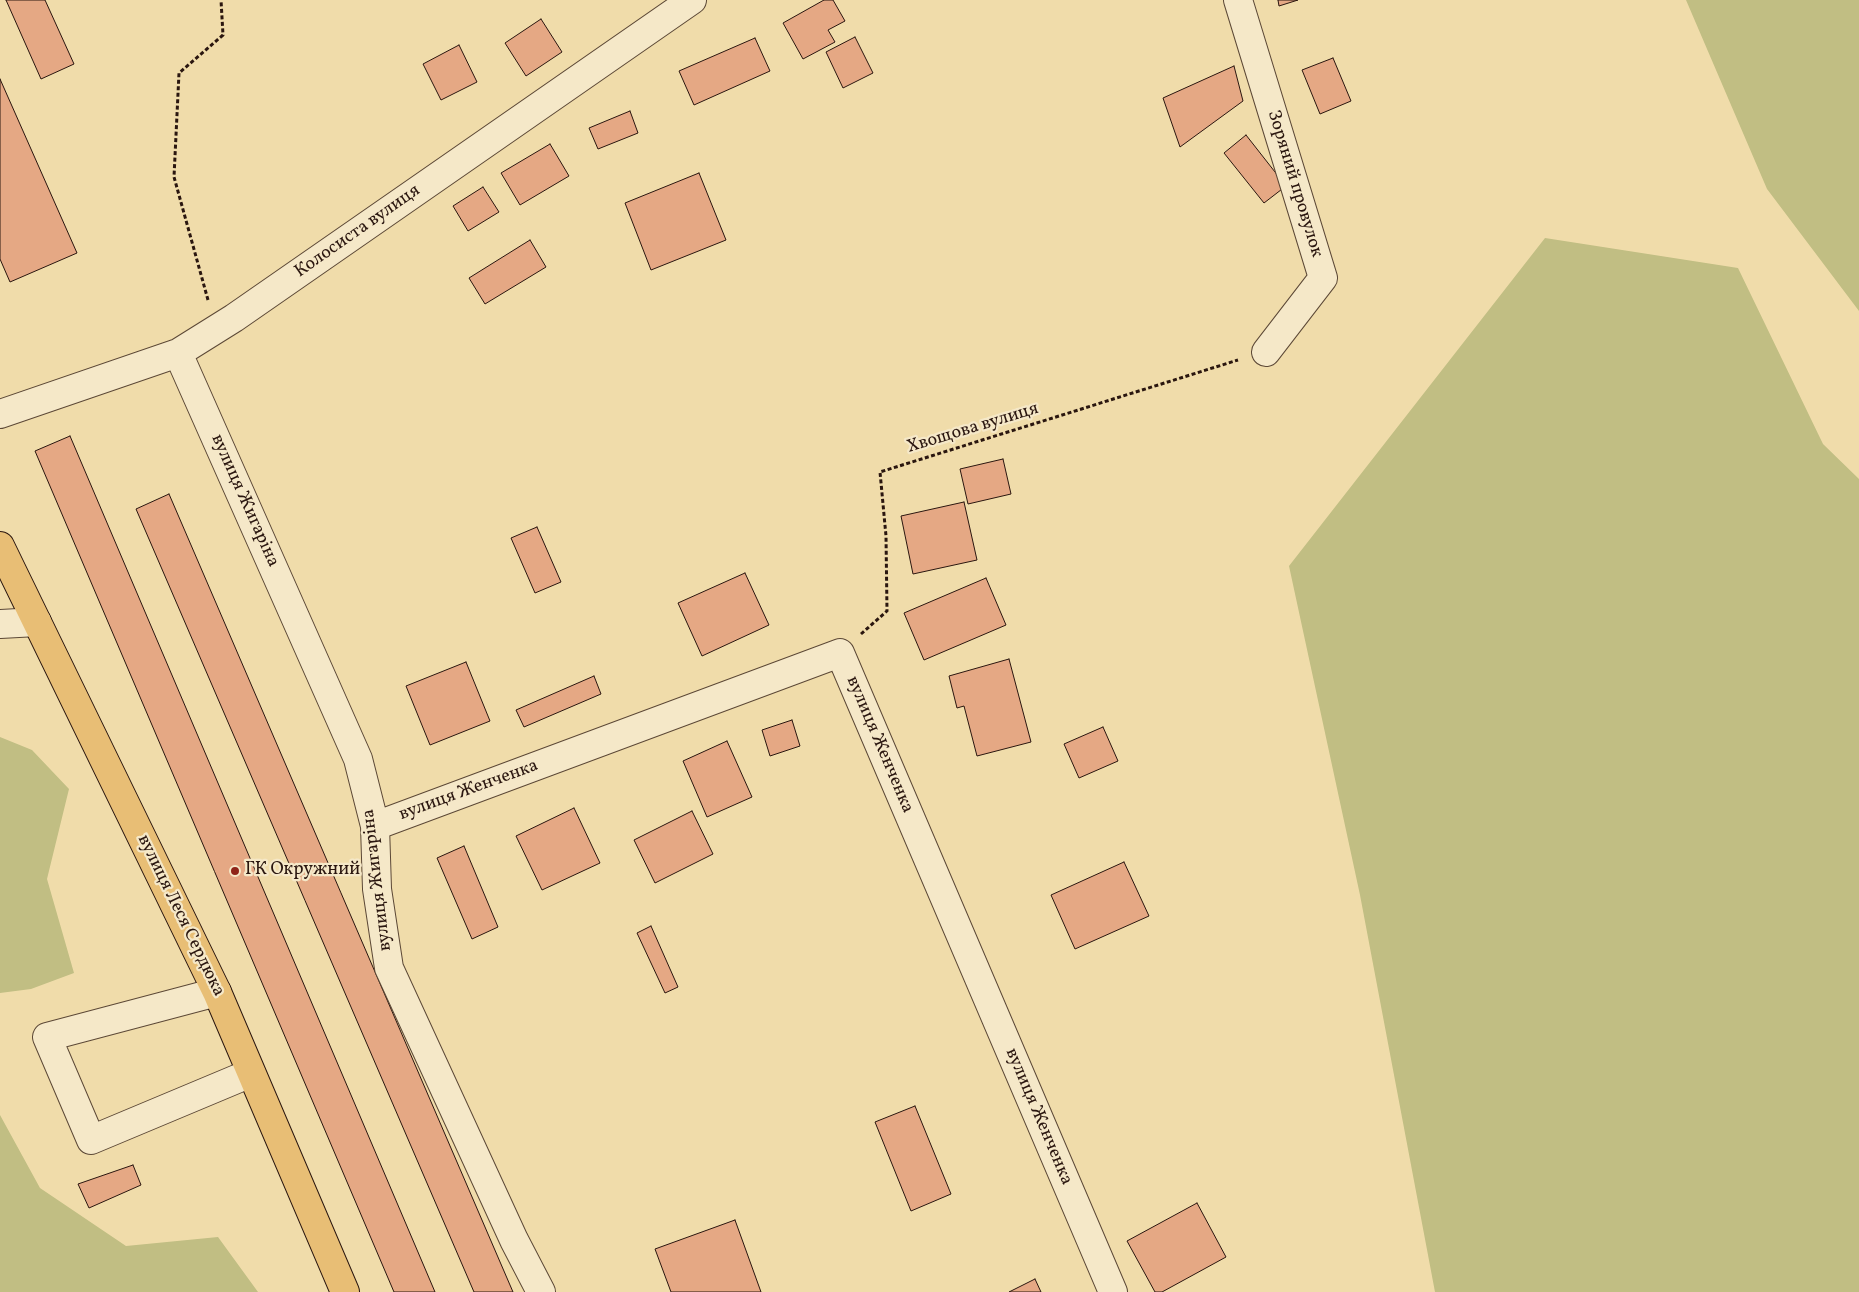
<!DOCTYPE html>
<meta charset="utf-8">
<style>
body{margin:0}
canvas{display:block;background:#f0dcaa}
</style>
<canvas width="1859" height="1292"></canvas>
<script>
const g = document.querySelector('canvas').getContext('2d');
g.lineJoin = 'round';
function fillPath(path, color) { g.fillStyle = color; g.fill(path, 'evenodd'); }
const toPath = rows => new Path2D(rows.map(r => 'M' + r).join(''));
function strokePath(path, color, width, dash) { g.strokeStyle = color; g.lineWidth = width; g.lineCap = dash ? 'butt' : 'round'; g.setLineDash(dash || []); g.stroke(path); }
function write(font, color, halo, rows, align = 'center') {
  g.font = font + ' Vollkorn,serif'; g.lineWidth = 4.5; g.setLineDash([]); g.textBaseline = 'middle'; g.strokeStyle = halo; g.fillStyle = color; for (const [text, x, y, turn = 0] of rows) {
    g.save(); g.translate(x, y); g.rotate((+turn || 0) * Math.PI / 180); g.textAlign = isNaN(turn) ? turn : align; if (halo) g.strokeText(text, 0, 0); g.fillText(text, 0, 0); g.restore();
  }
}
fillPath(toPath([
 [1686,0,1859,0,1859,311,1767,189],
 [1545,238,1738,268,1823,444,1859,479,1859,1292,1435,1292,1360,895,1289,566],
 [0,737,32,750,69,789,47,879,74,973,31,989,0,993],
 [0,1115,40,1188,126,1246,218,1237,258,1292,0,1292]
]), '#c1be83');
const building = toPath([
 [6,0,45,0,74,64,41,79,6,0],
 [824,0,833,0,845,21,828,30,835,42,803,59,783,23,824,0],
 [1278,0,1298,0,1279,6,1278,0],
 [541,19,562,52,526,76,505,43,541,19],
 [855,37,873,73,843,88,826,52,855,37],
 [755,38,770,71,694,105,679,71,755,38],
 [459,45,477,82,441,100,423,64,459,45],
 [1333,58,1351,101,1320,114,1302,70,1333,58],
 [1234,66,1243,101,1180,147,1163,98,1234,66],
 [0,79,77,253,10,282,0,259,0,79],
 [630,111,638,133,598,149,589,128,630,111],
 [1246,135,1286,186,1264,203,1224,153,1246,135],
 [550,144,569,176,520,205,501,173,550,144],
 [699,173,726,240,651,270,625,203,699,173],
 [483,187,499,212,468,231,453,206,483,187],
 [530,240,546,267,485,304,469,278,530,240],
 [70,436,435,1292,394,1292,35,451,70,436],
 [1003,459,1011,494,968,504,960,469,1003,459],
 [169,494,513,1292,474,1292,136,509,169,494],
 [964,502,977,560,913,574,901,516,964,502],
 [537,527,561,582,535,593,511,538,537,527],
 [745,573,769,625,702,656,678,603,745,573],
 [986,578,1006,625,924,660,904,613,986,578],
 [1009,659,1031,742,977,756,964,706,957,708,949,676,1009,659],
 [466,662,490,721,430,745,406,686,466,662],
 [594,676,601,694,524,727,516,710,594,676],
 [792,720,800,746,770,756,762,730,792,720],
 [1103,727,1118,761,1079,778,1064,744,1103,727],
 [727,741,752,797,707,817,683,761,727,741],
 [574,808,600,863,542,890,516,836,574,808],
 [692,811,713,854,655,883,634,840,692,811],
 [464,846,498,927,472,939,437,858,464,846],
 [1124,862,1149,916,1075,949,1051,895,1124,862],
 [651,926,678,987,665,993,637,933,651,926],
 [915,1106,951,1194,911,1211,875,1122,915,1106],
 [133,1165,141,1185,89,1208,78,1184,133,1165],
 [1197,1203,1226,1257,1162,1292,1155,1292,1127,1241,1197,1203],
 [735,1220,761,1292,671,1292,655,1249,735,1220],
 [1035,1279,1041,1292,1009,1292,1035,1279]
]);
fillPath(building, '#e5a884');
strokePath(building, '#2a160f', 1);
const minor = toPath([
 [1238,0,1323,278,1266,352],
 [178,353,358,759,375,826,377,889,389,968,514,1240,541,1292],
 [0,414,178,353,234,318,692,0],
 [0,624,37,622],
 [375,826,840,653,1113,1292],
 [217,992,47,1037,91,1140,251,1073]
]);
const major = toPath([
 [0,546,217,992,345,1292]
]);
strokePath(minor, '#5c4836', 30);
strokePath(major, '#2a160f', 30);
strokePath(toPath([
 [208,300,174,177,179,73,223,35,221,0],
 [861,634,887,611,886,536,880,472,1238,360]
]), '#2a160f', 3, [4, 2.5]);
strokePath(minor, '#f5e8c8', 28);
strokePath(major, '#e8be75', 28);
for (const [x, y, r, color] of [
 [235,871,5,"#8f2418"]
]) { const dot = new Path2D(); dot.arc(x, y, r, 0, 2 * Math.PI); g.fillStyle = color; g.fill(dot); strokePath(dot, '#f5e8c8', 2); }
write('18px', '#2a160f', '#f5e8c8', [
 ["Зоряний провулок",1294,184,73],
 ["Колосиста вулиця",358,232,-35],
 ["Хвощова вулиця",973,429,-17],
 ["вулиця Жигаріна",244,501,66],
 ["вулиця Женченка",879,745,67],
 ["вулиця Женченка",469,791,-20],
 ["вулиця Жигаріна",378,880,-97],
 ["вулиця Леся Сердюка",180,916,64],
 ["вулиця Женченка",1038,1117,67]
]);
write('18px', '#2a160f', '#f5e8c8', [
 ["ГК Окружний",245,871]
], 'left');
</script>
